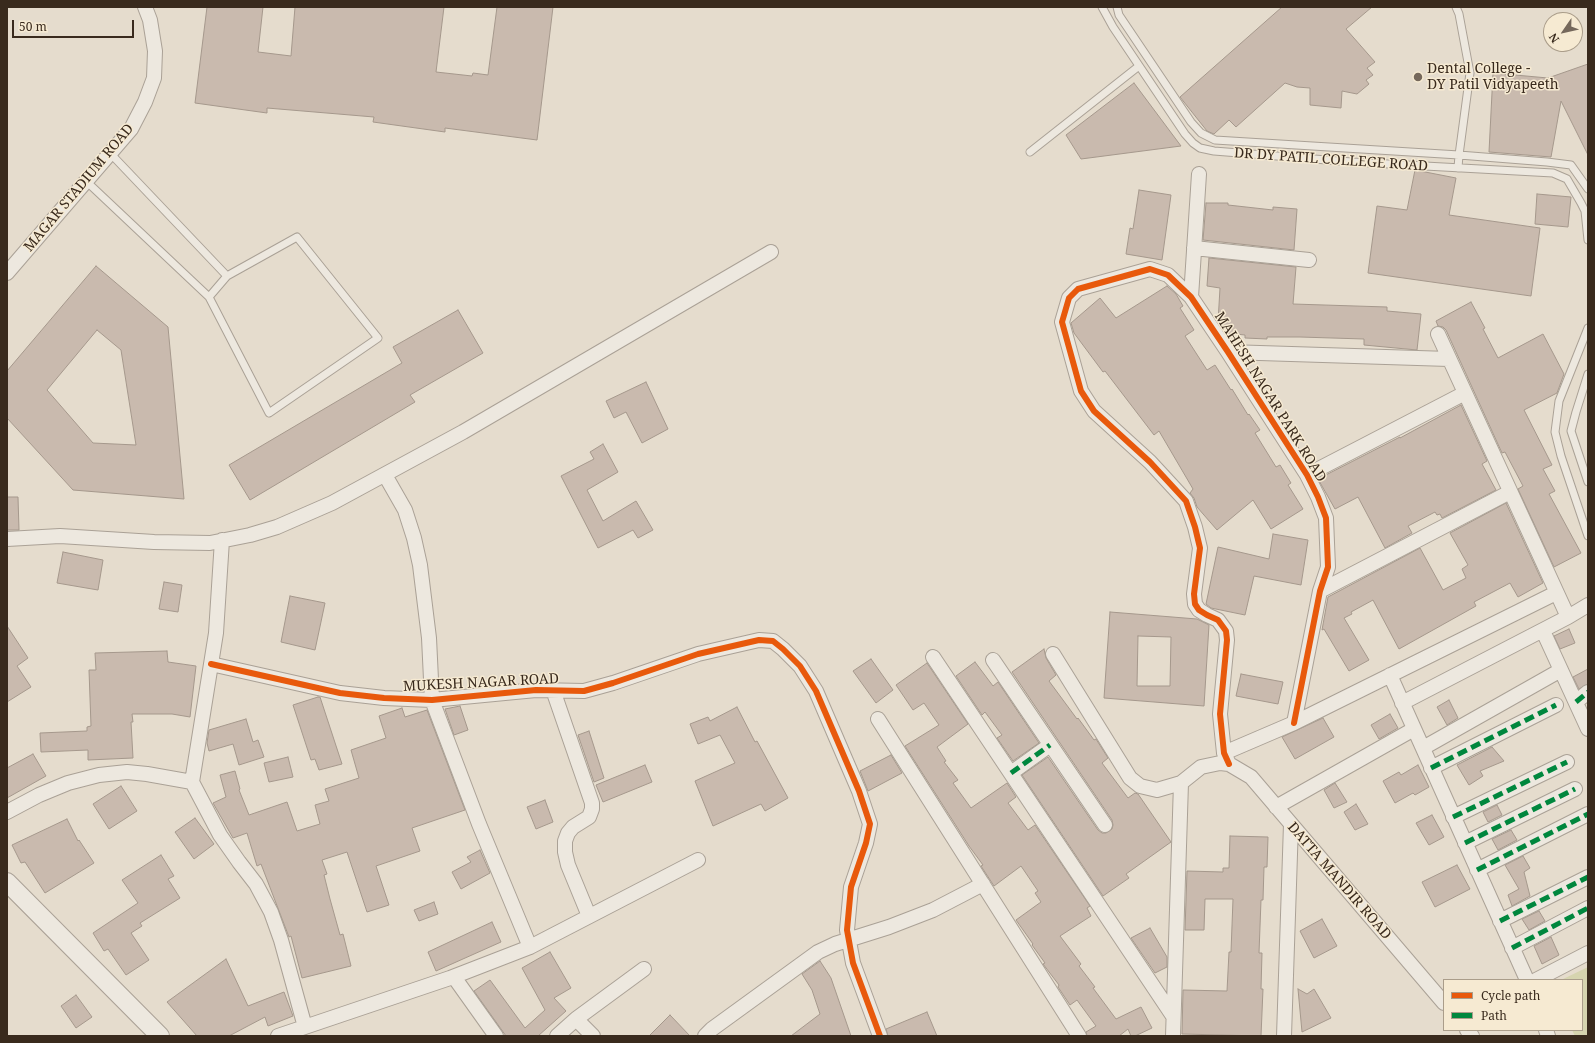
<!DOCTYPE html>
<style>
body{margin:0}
#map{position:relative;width:1595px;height:1043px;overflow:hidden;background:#e5dccd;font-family:"Noto Serif",serif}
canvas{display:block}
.frame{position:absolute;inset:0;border:8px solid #392a1d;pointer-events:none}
.legend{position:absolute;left:1443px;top:979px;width:140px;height:52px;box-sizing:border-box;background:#f6ead2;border:1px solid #aa9d8a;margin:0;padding:5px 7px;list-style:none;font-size:12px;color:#392a1d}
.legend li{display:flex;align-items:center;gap:8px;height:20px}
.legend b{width:20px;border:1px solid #aa9d8a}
.north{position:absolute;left:1543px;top:12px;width:40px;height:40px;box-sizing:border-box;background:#f6ead2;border:1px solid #aa9d8a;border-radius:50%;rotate:236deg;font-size:11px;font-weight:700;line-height:16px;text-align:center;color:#392a1d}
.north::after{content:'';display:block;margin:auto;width:14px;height:18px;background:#75685b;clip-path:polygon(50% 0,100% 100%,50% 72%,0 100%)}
.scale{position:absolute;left:12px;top:20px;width:122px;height:18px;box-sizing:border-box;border:2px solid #392a1d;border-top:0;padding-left:5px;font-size:12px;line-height:14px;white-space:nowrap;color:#392a1d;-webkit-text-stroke:3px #f6ead2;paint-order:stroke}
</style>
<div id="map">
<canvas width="1595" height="1043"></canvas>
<div class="frame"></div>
<ul class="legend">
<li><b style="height:5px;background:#e8590c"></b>Cycle path</li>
<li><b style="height:5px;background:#00873e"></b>Path</li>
</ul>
<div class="north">N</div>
<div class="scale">50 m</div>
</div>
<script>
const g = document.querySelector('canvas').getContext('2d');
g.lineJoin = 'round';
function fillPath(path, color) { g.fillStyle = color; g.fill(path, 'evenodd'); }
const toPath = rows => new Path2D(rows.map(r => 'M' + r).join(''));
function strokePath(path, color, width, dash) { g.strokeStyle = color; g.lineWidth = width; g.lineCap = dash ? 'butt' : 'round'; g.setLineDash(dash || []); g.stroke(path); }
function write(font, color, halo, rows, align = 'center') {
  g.font = font + ' "Noto Serif",serif'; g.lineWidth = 3; g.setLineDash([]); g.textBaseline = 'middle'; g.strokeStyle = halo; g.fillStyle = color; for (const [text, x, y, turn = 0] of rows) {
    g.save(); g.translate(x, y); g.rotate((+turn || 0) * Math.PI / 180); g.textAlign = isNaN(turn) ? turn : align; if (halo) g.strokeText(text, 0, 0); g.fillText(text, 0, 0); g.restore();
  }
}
fillPath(toPath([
 [1588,967,1588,1036,1575,1036,1572,1030,1582,1030,1582,980,1561,980]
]), '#d6d4af');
const building = toPath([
 [207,7,263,7,258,52,291,56,295,7,444,7,436,72,472,76,473,73,488,75,497,7,553,7,537,140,445,128,445,132,373,122,374,117,267,108,267,113,195,103,207,7],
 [1282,7,1372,7,1346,29,1375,62,1367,68,1373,75,1366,80,1369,84,1357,94,1342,91,1341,108,1310,105,1310,88,1297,87,1285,83,1236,127,1229,120,1214,134,1207,131,1180,97,1282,7],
 [1588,64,1588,155,1561,101,1551,157,1489,152,1493,73,1548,78,1588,64],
 [1134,83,1181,146,1081,159,1066,135,1134,83],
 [1415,170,1456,178,1449,215,1540,228,1531,296,1368,273,1377,206,1407,210,1415,170],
 [1139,190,1171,195,1162,260,1126,254,1130,228,1133,229,1139,190],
 [1537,194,1571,197,1568,227,1535,224,1537,194],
 [1206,203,1228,203,1228,205,1273,210,1273,207,1297,209,1294,250,1203,240,1206,203],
 [1209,258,1296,267,1293,304,1387,307,1387,311,1421,314,1417,350,1364,345,1364,339,1300,337,1267,337,1267,339,1245,338,1245,335,1226,333,1218,322,1220,288,1207,286,1209,258],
 [96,266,168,327,184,499,73,490,7,418,7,371,96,266],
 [97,330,121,350,136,445,93,443,47,390,97,330],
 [1167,286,1176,294,1183,306,1180,308,1194,330,1185,336,1207,370,1215,365,1231,390,1232,389,1248,415,1249,414,1260,430,1255,433,1276,467,1280,465,1291,483,1288,485,1303,509,1271,529,1253,500,1217,530,1197,507,1194,498,1190,493,1193,489,1159,431,1154,435,1105,371,1103,372,1074,333,1071,323,1100,298,1116,318,1167,286],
 [1471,302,1485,328,1483,329,1498,358,1543,334,1564,374,1557,393,1524,410,1552,465,1543,469,1555,491,1549,494,1581,553,1554,567,1518,489,1523,486,1505,452,1502,453,1446,330,1443,327,1438,326,1436,321,1471,302],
 [458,310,483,353,410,395,415,402,250,500,229,465,402,363,393,347,458,310],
 [646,382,668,429,642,443,626,412,614,418,606,401,646,382],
 [1461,405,1487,461,1482,464,1496,490,1442,518,1440,514,1437,515,1435,512,1408,526,1412,533,1385,548,1358,497,1335,509,1318,479,1400,437,1400,438,1461,405],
 [603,444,618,472,587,490,603,521,636,501,653,530,638,538,633,530,598,548,561,476,594,459,590,452,603,444],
 [7,497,18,497,19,530,7,530,7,497],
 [1506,503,1543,583,1518,597,1510,583,1474,602,1476,606,1399,649,1373,600,1351,612,1352,614,1344,618,1369,660,1349,671,1324,629,1322,630,1328,597,1420,548,1443,590,1466,578,1462,569,1468,565,1450,533,1506,503],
 [1273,534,1308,540,1301,585,1254,576,1245,615,1211,608,1206,604,1218,547,1269,559,1273,534],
 [63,552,103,560,98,590,57,583,63,552],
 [164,582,182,585,178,612,159,609,164,582],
 [290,596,325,603,315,650,281,642,290,596],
 [1110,612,1197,619,1209,625,1204,706,1104,698,1110,612],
 [1138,636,1171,637,1170,686,1137,686,1138,636],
 [7,626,28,658,17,666,31,687,7,702,7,626],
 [1569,629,1575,643,1560,649,1554,636,1569,629],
 [1044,649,1046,658,1056,675,1049,681,1077,719,1078,718,1094,740,1096,739,1108,758,1102,763,1128,798,1135,793,1138,794,1171,842,1126,874,1129,878,1103,896,1022,775,1048,757,1098,830,1102,833,1106,833,1112,829,1113,825,1112,820,1012,672,1044,649],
 [167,651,168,662,196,666,190,717,172,714,132,714,133,722,131,722,133,758,88,760,88,750,41,752,40,733,87,731,87,727,91,726,89,670,96,670,95,653,167,651],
 [871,659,893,690,876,703,853,671,871,659],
 [975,662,993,686,998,682,1039,743,1013,761,997,738,1002,735,985,712,982,715,956,676,975,662],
 [927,663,968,724,937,747,946,761,944,762,958,780,953,783,971,808,1007,783,1016,797,1008,803,1028,830,1035,825,1090,906,1087,908,1091,916,1060,936,1081,964,1079,966,1095,987,1093,988,1116,1019,1141,1007,1152,1028,1135,1036,1131,1036,1128,1029,1119,1036,1087,1036,1086,1032,1096,1026,1077,1000,1070,1005,1058,987,1059,985,1043,964,1045,963,1032,945,1033,944,1016,920,1041,902,1035,893,1038,891,1021,866,994,886,981,866,983,865,969,846,905,746,939,725,924,703,913,710,896,685,927,663],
 [1588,669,1588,684,1579,689,1573,677,1588,669],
 [1241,674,1283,682,1278,704,1236,696,1241,674],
 [318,697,320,697,342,764,319,770,315,759,311,760,293,705,318,697],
 [1449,700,1458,718,1447,725,1437,707,1449,700],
 [460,706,468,730,454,735,445,709,460,706],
 [737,707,755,742,757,741,788,798,765,811,761,804,713,826,695,781,735,763,720,735,698,744,690,724,708,717,710,721,737,707],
 [402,708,405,717,427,710,465,810,412,828,420,851,376,866,389,905,367,912,347,852,322,860,327,874,324,875,330,899,340,935,343,934,351,966,302,978,291,936,289,937,261,864,257,866,247,833,233,838,213,803,226,797,220,775,235,771,240,789,239,790,249,815,287,802,297,831,320,824,315,805,329,801,325,789,359,778,351,750,386,738,379,716,402,708],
 [1390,714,1398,728,1379,739,1371,725,1390,714],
 [1323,718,1334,737,1295,759,1282,737,1323,718],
 [246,719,253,742,258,740,264,757,239,765,233,744,209,751,207,743,209,730,246,719],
 [589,731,604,778,594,782,578,735,589,731],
 [1492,747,1504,761,1480,771,1483,776,1469,785,1457,765,1492,747],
 [33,754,46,776,7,798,7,768,33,754],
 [891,755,902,773,868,791,860,771,891,755],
 [288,757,293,777,269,782,264,763,288,757],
 [645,765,652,782,603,802,596,785,645,765],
 [1418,765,1429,787,1415,795,1413,793,1395,803,1383,781,1399,772,1401,775,1418,765],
 [1335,783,1347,802,1334,808,1324,790,1335,783],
 [121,786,137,811,109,829,93,804,121,786],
 [545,800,553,822,536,829,527,807,545,800],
 [1356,804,1368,824,1355,830,1344,812,1356,804],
 [1497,805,1502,815,1488,822,1483,812,1497,805],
 [1432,815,1444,837,1429,845,1416,823,1432,815],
 [195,818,214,844,194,859,175,832,195,818],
 [67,819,78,841,79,840,94,863,45,893,25,862,21,863,12,845,67,819],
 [1511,830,1517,840,1498,850,1492,839,1511,830],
 [1230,836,1268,837,1267,867,1264,867,1263,900,1261,900,1259,953,1262,953,1261,989,1263,989,1261,1036,1182,1034,1183,990,1227,991,1229,952,1231,952,1233,899,1205,899,1204,930,1185,930,1187,871,1223,872,1223,868,1229,868,1230,836],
 [480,850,490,873,461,889,452,872,471,862,467,857,480,850],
 [161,855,174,876,168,879,180,898,140,923,142,926,131,933,149,960,126,975,108,949,104,951,93,933,138,903,122,880,161,855],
 [1523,856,1530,868,1524,872,1530,896,1512,906,1508,895,1519,889,1505,865,1523,856],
 [1457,865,1470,889,1435,907,1422,882,1457,865],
 [434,902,438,914,419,921,414,910,434,902],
 [1539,911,1545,921,1529,930,1522,919,1539,911],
 [1322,919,1337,946,1314,958,1300,931,1322,919],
 [492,922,501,942,436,971,428,952,492,922],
 [1150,928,1167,957,1167,967,1155,973,1131,938,1150,928],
 [1551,937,1559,955,1542,964,1534,946,1551,937],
 [550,952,571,988,554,998,566,1011,538,1036,506,1036,474,991,490,980,525,1028,545,1010,522,968,550,952],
 [226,959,248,1006,284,992,293,1016,268,1026,265,1017,229,1036,197,1036,167,1002,226,959],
 [820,961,831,978,851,1036,791,1036,820,1014,812,990,802,974,820,961],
 [1298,989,1307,994,1314,989,1331,1018,1302,1032,1298,989],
 [76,995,92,1017,76,1028,61,1006,76,995],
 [927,1012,937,1036,888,1036,886,1029,927,1012],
 [670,1015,690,1036,649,1036,670,1015]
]);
fillPath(building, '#c9baae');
strokePath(building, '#a5988c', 1);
const service = toPath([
 [1102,7,1113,27,1185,134,1193,143,1200,148,1214,151,1352,162,1553,173,1567,179,1581,203,1585,211,1588,240],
 [1117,7,1119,15,1191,122,1201,133,1215,140,1459,155,1547,162,1571,165,1588,189],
 [1456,7,1459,14,1470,73,1459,155,1458,168],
 [1030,152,1139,66],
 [86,181,209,297,269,413,378,338,297,237,227,276,110,153],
 [209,297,227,276],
 [1588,328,1559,401,1555,432,1561,456,1588,536],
 [1588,374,1576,412,1571,431,1588,482]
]);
const minor = toPath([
 [1194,248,1309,260],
 [7,273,131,129,145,102,154,78,155,51,150,20,145,7],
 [1191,297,1199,174],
 [1438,334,1568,617],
 [1228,352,1449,359],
 [385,475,405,510,414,538,420,565,429,638,432,700,479,824,530,947],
 [1307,475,1465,393],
 [7,539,60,536,154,542,210,543,250,535,277,527,332,503,463,432,771,252],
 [1320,591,1510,492],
 [1543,631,1588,729],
 [1053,654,1130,778,1140,786,1157,790,1181,783,1201,767,1220,763,1229,764,1251,777,1444,1003],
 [933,657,1173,1016],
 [993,660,1105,825],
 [211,664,340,693,384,698,432,700,536,690,584,691,613,683,698,654,759,640,773,641,783,649,800,666,816,691,859,791,870,824,866,843,851,887,847,930,853,963,880,1036],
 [1390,675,1527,980],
 [553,690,592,803,592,809,589,817,573,827,568,833,565,841,565,852,568,865,589,916],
 [1576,702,1588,692],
 [1402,703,1568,617,1588,605],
 [878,719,1079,1036],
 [1423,748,1561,670],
 [1224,753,1294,723,1556,593],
 [1229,764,1224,753,1220,714,1227,640,1226,631,1218,620,1207,615,1199,610,1195,604,1194,594,1200,548,1195,527,1186,501,1150,462,1094,411,1081,391,1062,322,1069,298,1078,289,1150,269,1168,275,1191,297,1228,352,1307,475,1318,497,1326,518,1328,567,1320,591,1294,723],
 [1431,768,1556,705],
 [1011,773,1050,745],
 [192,782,220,835,239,862,256,884,271,912,281,940,305,1027],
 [192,782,216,633,222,540],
 [1276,807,1414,729],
 [7,812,39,795,68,783,99,775,127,772,147,774,192,782],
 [1453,817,1567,762],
 [1465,843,1575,789],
 [1477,870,1588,814],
 [1500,921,1588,877],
 [1512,948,1588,908],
 [454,977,496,1036],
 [1536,980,1588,953],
 [576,1019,644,969],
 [1467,1030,1472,1036],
 [1546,1030,1548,1036],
 [278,1036,450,978,530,947,698,860],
 [557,1036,576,1019,593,1036],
 [705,1036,712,1029,818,952,835,944,889,927,933,910,983,884],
 [1173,1036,1181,783],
 [1284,1036,1291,824]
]);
const tertiary = toPath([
 [7,882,160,1036]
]);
strokePath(service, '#aaa196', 9);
strokePath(minor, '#aaa196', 16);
strokePath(tertiary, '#aaa196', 20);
strokePath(service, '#ede8df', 7);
strokePath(minor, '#ede8df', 14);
strokePath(tertiary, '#ede8df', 18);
strokePath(toPath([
 [1576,702,1588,692],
 [1431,768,1556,705],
 [1011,773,1050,745],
 [1453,817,1567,762],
 [1465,843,1575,789],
 [1477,870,1588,814],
 [1500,921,1588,877],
 [1512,948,1588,908]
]), '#00873e', 5, [10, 5]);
strokePath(toPath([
 [211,664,340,693,384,698,432,700,536,690,584,691,613,683,698,654,759,640,773,641,783,649,800,666,816,691,859,791,870,824,866,843,851,887,847,930,853,963,880,1036],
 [1229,764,1224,753,1220,714,1227,640,1226,631,1218,620,1207,615,1199,610,1195,604,1194,594,1200,548,1195,527,1186,501,1150,462,1094,411,1081,391,1062,322,1069,298,1078,289,1150,269,1168,275,1191,297,1228,352,1307,475,1318,497,1326,518,1328,567,1320,591,1294,723]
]), '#e8590c', 6);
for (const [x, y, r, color] of [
 [1418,77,5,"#75685b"]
]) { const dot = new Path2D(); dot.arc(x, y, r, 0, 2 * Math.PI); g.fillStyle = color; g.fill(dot); strokePath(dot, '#f6ead2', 1.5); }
write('14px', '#392a1d', '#f6ead2', [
 ["Dental College -",1427,69],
 ["DY Patil Vidyapeeth",1427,85]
], 'left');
write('14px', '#392a1d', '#f6ead2', [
 ["DR DY PATIL COLLEGE ROAD",1331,160,4],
 ["MAGAR STADIUM ROAD",79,188,-50],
 ["MAHESH NAGAR PARK ROAD",1270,397,58],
 ["MUKESH NAGAR ROAD",481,683,-3],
 ["DATTA MANDIR ROAD",1339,881,49]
]);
</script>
